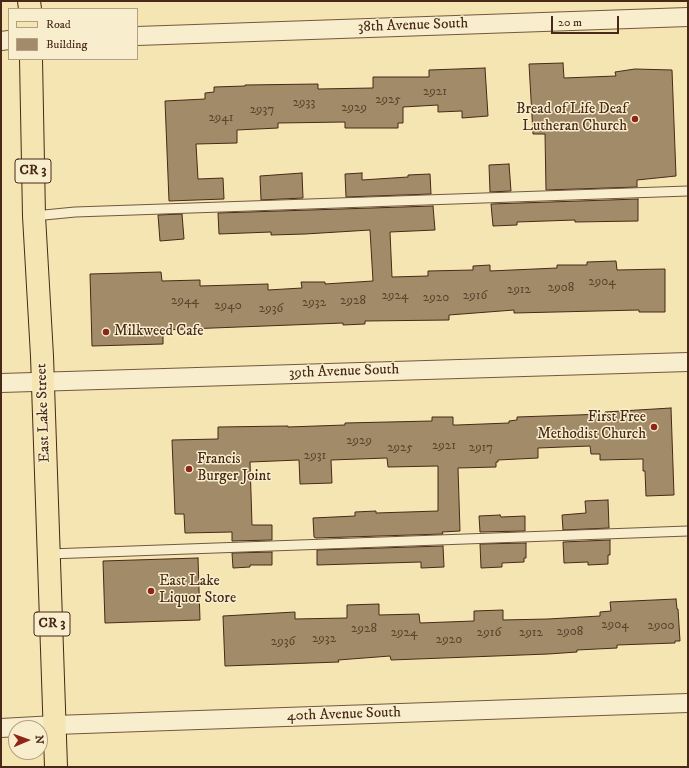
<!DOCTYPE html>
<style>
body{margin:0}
#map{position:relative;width:689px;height:768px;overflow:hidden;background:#f4e5b2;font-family:"IM FELL DW Pica",serif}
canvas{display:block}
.frame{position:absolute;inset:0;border:2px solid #482918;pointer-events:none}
.legend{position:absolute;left:8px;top:8px;width:130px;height:52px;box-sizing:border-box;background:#f8eecd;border:1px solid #b29f85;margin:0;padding:5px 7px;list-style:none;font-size:12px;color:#482918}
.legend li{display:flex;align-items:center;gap:8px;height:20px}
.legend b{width:20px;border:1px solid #b29f85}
.north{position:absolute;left:8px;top:720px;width:40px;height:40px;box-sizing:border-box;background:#f8eecd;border:1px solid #b29f85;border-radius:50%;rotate:88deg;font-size:11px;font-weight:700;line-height:16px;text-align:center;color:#482918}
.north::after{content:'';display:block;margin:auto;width:14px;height:18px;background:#8f2418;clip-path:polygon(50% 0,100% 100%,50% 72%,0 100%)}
.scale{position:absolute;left:551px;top:16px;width:68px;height:18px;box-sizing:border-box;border:2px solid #482918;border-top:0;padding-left:5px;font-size:12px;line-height:14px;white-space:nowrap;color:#482918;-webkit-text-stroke:3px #f8eecd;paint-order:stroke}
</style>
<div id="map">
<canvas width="689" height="768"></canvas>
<div class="frame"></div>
<ul class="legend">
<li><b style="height:5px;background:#f4e5b2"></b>Road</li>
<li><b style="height:11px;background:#a18b68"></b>Building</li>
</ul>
<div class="north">N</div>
<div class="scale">20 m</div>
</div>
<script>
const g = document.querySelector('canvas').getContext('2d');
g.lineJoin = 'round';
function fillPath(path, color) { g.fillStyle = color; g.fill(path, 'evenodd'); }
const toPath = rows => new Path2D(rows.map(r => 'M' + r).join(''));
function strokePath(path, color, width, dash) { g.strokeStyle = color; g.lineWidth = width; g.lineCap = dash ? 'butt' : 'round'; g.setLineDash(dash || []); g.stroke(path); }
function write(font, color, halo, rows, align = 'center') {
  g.font = font + ' "IM FELL DW Pica",serif'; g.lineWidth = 3; g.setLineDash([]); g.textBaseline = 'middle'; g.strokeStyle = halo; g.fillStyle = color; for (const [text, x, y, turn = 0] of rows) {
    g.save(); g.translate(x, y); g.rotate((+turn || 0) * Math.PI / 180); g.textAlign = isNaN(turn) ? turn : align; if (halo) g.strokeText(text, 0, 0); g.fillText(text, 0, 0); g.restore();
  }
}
const building = toPath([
 [563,63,564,78,616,76,615,72,635,69,672,70,676,176,637,180,637,187,546,190,545,134,533,134,529,64,563,63],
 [485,68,488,116,462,118,462,111,438,112,438,105,403,107,403,123,398,123,398,128,345,128,345,122,278,123,278,128,237,130,237,143,196,144,198,179,223,178,224,199,169,201,165,101,205,99,205,93,214,92,214,87,245,86,245,85,318,84,318,89,373,88,373,77,429,77,429,70,485,68],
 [509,164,511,191,490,192,489,165,509,164],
 [302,173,303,198,261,200,260,176,302,173],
 [362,173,362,180,408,177,408,175,430,174,431,194,346,197,345,174,362,173],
 [638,199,638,221,575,222,575,220,517,222,517,225,493,226,491,204,638,199],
 [433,206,435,230,390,232,392,277,428,276,428,271,473,270,473,266,490,265,490,271,557,268,557,265,587,265,587,262,616,261,617,270,665,269,665,312,639,312,639,310,514,313,514,310,449,315,449,320,365,321,365,324,343,325,343,323,187,329,163,330,163,344,92,346,90,274,161,272,162,281,200,280,200,286,268,284,268,290,302,288,301,282,325,282,325,284,373,281,370,230,305,234,271,235,271,232,219,234,218,213,433,206],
 [182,214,184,239,160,241,158,215,182,214],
 [671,408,674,495,646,496,645,471,643,471,643,459,600,460,600,454,591,454,590,446,538,448,538,458,498,460,498,462,496,462,496,467,458,468,460,531,442,532,443,534,316,538,314,537,313,518,355,516,355,512,376,511,376,513,438,511,438,466,388,467,387,458,331,460,332,483,300,484,299,460,250,462,252,525,272,525,272,540,232,541,232,532,185,533,184,514,175,514,172,440,218,439,218,427,288,426,288,427,345,425,345,423,432,421,432,417,453,417,453,425,457,425,509,423,509,421,517,420,517,417,605,414,605,412,671,408],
 [608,500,609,528,563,530,562,515,586,513,585,501,608,500],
 [500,515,501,517,525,516,525,531,480,532,479,516,500,515],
 [610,540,610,555,608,555,608,564,588,565,588,562,564,563,563,542,610,540],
 [526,543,526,558,524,558,524,562,502,563,502,567,481,568,480,544,526,543],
 [443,546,444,567,421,568,421,562,317,565,317,550,443,546],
 [272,552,272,565,250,565,250,567,233,568,232,553,272,552],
 [198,558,200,620,105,623,103,561,198,558],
 [676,599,677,609,678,609,680,641,675,641,675,643,617,645,617,648,577,650,577,652,548,654,391,660,390,656,338,660,339,662,225,666,223,616,295,612,295,619,347,618,347,605,379,604,379,615,419,614,420,623,474,621,474,611,503,610,503,620,548,619,600,616,600,612,611,611,610,602,676,599]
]);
fillPath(building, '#a18b68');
strokePath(building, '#482918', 1);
const service = toPath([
 [34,216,75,212,688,191],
 [49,554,688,531]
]);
const minor = toPath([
 [137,36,688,17],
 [1,41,9,40],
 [1,383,688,362],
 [1,728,55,725,688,703]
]);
const primary = toPath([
 [29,1,30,9],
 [31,59,34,216,42,356,56,767]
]);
strokePath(service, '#73583e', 11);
strokePath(minor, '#73583e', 20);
strokePath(primary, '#482918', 24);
strokePath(service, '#f8eecd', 9);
strokePath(minor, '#f8eecd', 18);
strokePath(primary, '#f4e5b2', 22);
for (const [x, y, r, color] of [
 [635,119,4,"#8f2418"],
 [106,332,4,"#8f2418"],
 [654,427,4,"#8f2418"],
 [189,469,4,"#8f2418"],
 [151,591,4,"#8f2418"]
]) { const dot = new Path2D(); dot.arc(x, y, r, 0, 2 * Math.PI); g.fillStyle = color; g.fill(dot); strokePath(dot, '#f8eecd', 1.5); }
write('13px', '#5e422c', null, [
 ["2921",435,92],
 ["2925",388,100],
 ["2933",304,103],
 ["2929",354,108],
 ["2937",262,110],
 ["2941",221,118],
 ["2904",602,282],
 ["2908",561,288],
 ["2912",519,290],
 ["2924",395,296],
 ["2916",475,296],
 ["2920",436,298],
 ["2944",185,301],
 ["2928",353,301],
 ["2932",314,303],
 ["2940",228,306],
 ["2936",271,309],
 ["2929",359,441],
 ["2921",444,446],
 ["2925",400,448],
 ["2917",481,448],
 ["2931",315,456],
 ["2904",615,625],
 ["2900",661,626],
 ["2928",364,629],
 ["2908",570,632],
 ["2924",404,633],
 ["2916",489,633],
 ["2912",531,633],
 ["2932",324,639],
 ["2920",449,640],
 ["2936",283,642]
]);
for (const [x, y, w] of [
 [33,171,36],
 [52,624,36]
]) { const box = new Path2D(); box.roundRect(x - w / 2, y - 12, w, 24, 3); g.fillStyle = '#f8eecd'; g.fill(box); strokePath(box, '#482918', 1); }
write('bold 14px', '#482918', null, [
 ["CR 3",33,171],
 ["CR 3",52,624]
]);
write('15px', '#482918', '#f8eecd', [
 ["38th Avenue South",413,26,-2],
 ["39th Avenue South",344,372,-2],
 ["East Lake Street",44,413,-92],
 ["40th Avenue South",344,715,-2]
]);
write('15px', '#482918', '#f8eecd', [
 ["Bread of Life Deaf",627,110,"right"],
 ["Lutheran Church",627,127,"right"],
 ["Milkweed Cafe",114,332],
 ["First Free",646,418,"right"],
 ["Methodist Church",646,435,"right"],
 ["Francis",197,460],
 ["Burger Joint",197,477],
 ["East Lake",159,582],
 ["Liquor Store",159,599]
], 'left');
</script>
